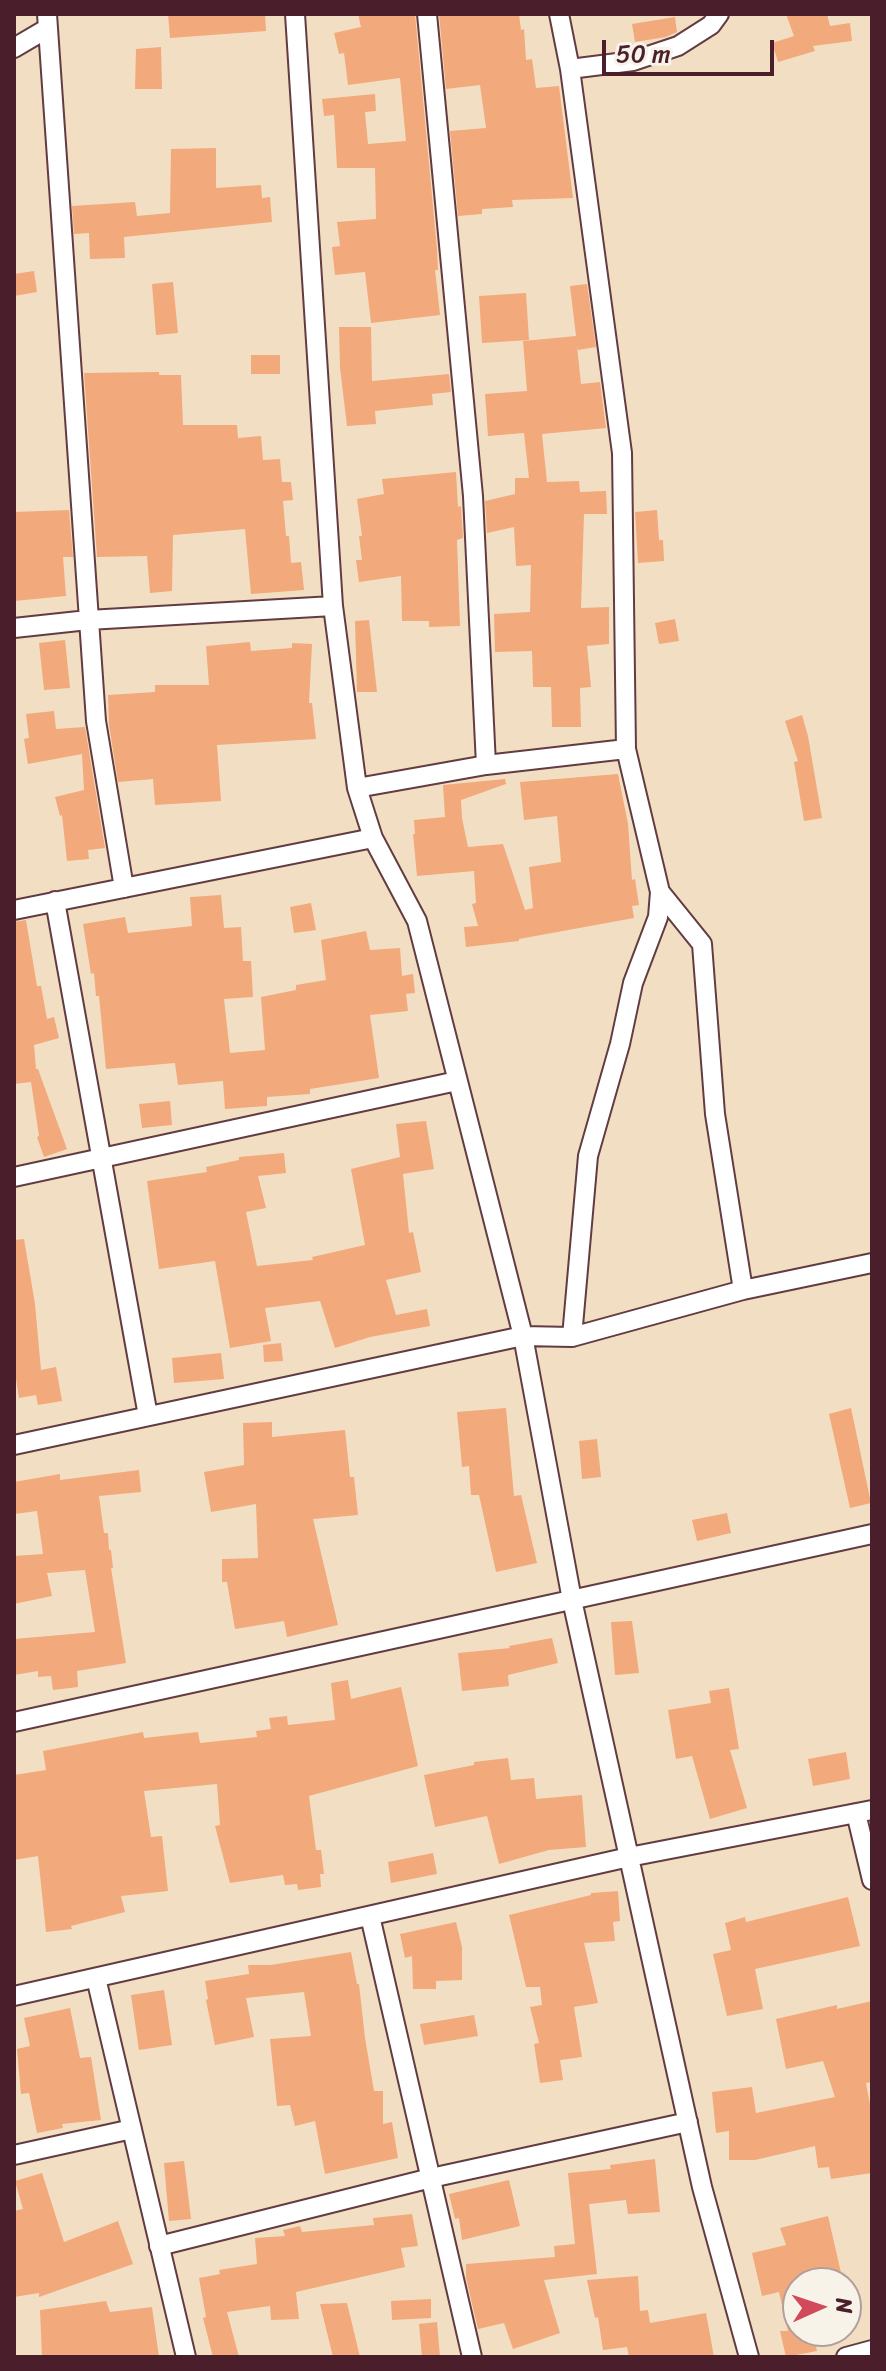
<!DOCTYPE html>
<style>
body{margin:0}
#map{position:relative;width:886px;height:2371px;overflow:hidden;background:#f2dfc3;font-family:Sriracha,sans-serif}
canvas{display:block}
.frame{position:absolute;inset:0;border:16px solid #4a1f2b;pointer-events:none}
.north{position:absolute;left:782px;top:2267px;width:80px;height:80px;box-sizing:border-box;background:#f7f3e8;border:2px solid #b29e9c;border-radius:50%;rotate:87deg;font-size:22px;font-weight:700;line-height:32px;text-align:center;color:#4a1f2b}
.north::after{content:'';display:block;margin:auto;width:28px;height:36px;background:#d1495b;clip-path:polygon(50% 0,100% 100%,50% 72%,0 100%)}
.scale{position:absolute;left:602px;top:40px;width:172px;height:36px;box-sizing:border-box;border:4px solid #4a1f2b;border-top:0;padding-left:10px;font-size:24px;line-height:28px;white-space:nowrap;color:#4a1f2b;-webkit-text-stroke:6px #f7f3e8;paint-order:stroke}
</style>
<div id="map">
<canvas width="886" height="2371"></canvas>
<div class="frame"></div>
<div class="north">N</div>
<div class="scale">50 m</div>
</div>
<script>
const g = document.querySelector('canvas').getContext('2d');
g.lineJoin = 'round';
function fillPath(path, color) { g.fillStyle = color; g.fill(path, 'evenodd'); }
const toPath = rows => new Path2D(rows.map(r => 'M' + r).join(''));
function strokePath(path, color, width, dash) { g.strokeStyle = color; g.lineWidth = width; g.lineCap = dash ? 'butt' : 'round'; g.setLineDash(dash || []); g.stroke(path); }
fillPath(toPath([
 [168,14,265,14,266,31,170,38],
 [358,14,415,14,437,249,438,270,435,270,440,315,371,323,365,272,335,275,332,247,340,246,337,222,376,219,375,168,337,168,334,115,324,116,322,99,375,94,376,111,365,112,368,144,406,141,400,78,348,85,344,53,339,54,334,33,361,27],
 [439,14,519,14,521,30,524,29,526,60,532,59,536,88,559,86,573,198,512,200,513,207,482,209,482,214,458,216,450,131,486,128,480,85,446,89],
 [786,14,827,14,830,26,850,23,852,41,813,46,815,51,778,62,772,43,794,36],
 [675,17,677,32,666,37,635,42,632,24],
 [161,47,162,89,135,89,136,49],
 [216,148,216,188,261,185,262,198,270,197,272,222,124,237,125,258,90,259,89,233,74,234,72,206,135,202,137,216,170,213,171,149],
 [34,271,37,292,14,296,14,274],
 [173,282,178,333,156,335,152,284],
 [587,284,596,347,578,350,577,346,581,384,600,382,606,428,542,434,547,482,579,481,580,492,606,491,607,514,584,514,581,608,609,607,609,644,587,646,591,687,580,688,581,727,552,727,551,687,533,687,532,651,495,652,494,614,530,612,531,565,516,566,514,527,487,533,485,501,515,494,515,478,529,478,524,433,488,436,485,394,527,391,523,341,576,336,570,286],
 [526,293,529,340,482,343,479,296],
 [339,327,371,327,372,381,449,374,451,392,432,394,433,405,375,411,376,424,347,426,340,368],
 [251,355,280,355,280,374,251,374],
 [159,372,159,375,181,375,183,425,237,425,238,438,261,436,263,460,280,459,282,482,291,482,293,500,283,501,286,536,289,536,291,563,301,562,304,590,251,594,245,529,173,535,172,591,150,593,147,556,97,557,84,373],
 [456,472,458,507,461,506,463,538,457,540,460,626,429,627,429,621,402,621,401,576,359,582,356,560,362,560,359,536,362,536,357,499,384,494,382,479],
 [69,510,73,557,63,557,66,596,14,601,14,512],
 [657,510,659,540,663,540,664,561,638,563,635,512],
 [675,619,679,641,659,644,655,623],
 [369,620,377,692,357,692,355,621],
 [65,640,70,688,44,690,39,643],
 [250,642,251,651,292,648,292,643,312,644,309,703,312,703,316,739,217,745,221,801,155,805,153,779,118,782,109,725,108,695,155,692,155,685,209,685,206,646],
 [54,711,56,729,85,727,105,848,88,850,89,859,67,861,62,815,60,816,55,797,84,790,82,754,28,764,24,739,29,738,26,714],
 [802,715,808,736,822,818,804,821,794,762,798,761,785,721],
 [618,774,628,824,632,880,635,879,639,905,632,906,634,918,519,939,519,941,466,947,464,927,478,926,472,904,476,903,474,871,417,876,413,834,415,834,414,820,445,817,443,785,505,779,506,784,461,800,462,818,468,847,503,844,525,910,533,908,529,867,561,862,557,816,524,820,520,782],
 [221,895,224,928,241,927,243,961,251,961,253,997,224,999,230,1053,265,1050,261,997,296,990,296,985,326,980,321,940,366,931,370,950,400,948,402,976,413,974,415,993,406,994,408,1011,370,1015,379,1078,310,1089,310,1094,267,1097,267,1106,225,1109,223,1081,178,1085,175,1063,106,1069,99,996,96,996,94,973,91,974,83,924,125,917,128,933,192,926,190,897],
 [311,903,316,930,294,933,290,907],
 [26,920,37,986,41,986,47,1019,54,1017,59,1038,34,1045,36,1069,38,1069,67,1149,44,1157,37,1137,39,1136,31,1082,14,1084,14,922],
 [170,1101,172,1125,142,1128,139,1104],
 [426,1121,434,1169,403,1174,409,1233,413,1232,421,1272,386,1280,396,1315,427,1309,430,1326,370,1337,335,1348,320,1301,265,1308,271,1341,230,1348,215,1261,159,1269,147,1181,207,1172,206,1167,239,1160,239,1157,284,1153,286,1173,258,1176,266,1208,246,1212,257,1266,313,1260,312,1257,365,1245,351,1169,400,1157,396,1124],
 [24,1239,35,1304,41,1370,56,1367,62,1401,38,1405,36,1395,19,1398,14,1366,14,1240],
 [281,1343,283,1361,264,1362,263,1345],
 [221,1353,224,1379,174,1383,172,1358],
 [506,1408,514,1496,521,1495,537,1563,496,1572,479,1495,471,1495,469,1466,462,1467,457,1412],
 [851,1408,871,1503,850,1508,829,1414],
 [272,1422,272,1437,345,1430,350,1477,354,1477,358,1515,313,1519,338,1625,287,1637,284,1621,235,1629,227,1582,222,1582,222,1559,258,1558,256,1504,211,1512,204,1472,244,1465,243,1423],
 [597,1439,601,1477,582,1479,579,1441],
 [139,1470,141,1492,99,1496,104,1533,108,1533,109,1550,111,1550,113,1568,111,1568,126,1663,77,1671,78,1687,53,1690,51,1676,38,1677,38,1671,14,1675,14,1639,95,1632,85,1570,47,1573,52,1596,14,1604,14,1556,43,1554,37,1511,14,1514,14,1482,60,1474,60,1480],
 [727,1513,731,1533,697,1541,692,1520],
 [632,1621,639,1673,615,1675,611,1622],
 [552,1638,558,1663,508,1675,509,1686,462,1691,458,1653,510,1648,509,1646],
 [348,1680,351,1699,401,1687,418,1766,309,1796,316,1850,321,1850,324,1874,320,1874,321,1887,298,1890,297,1884,285,1885,283,1875,230,1883,215,1826,220,1825,217,1784,144,1791,151,1837,162,1836,168,1891,121,1896,125,1912,71,1926,72,1929,46,1932,38,1856,14,1860,14,1775,46,1770,43,1751,143,1732,144,1738,198,1732,200,1743,257,1737,256,1731,271,1729,269,1718,287,1716,288,1725,335,1720,331,1683],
 [729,1688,739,1749,730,1750,747,1808,710,1819,692,1756,676,1759,668,1710,711,1703,709,1691],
 [846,1752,850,1779,813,1786,808,1759],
 [508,1758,511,1780,534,1778,536,1799,582,1795,586,1847,549,1850,499,1864,487,1816,435,1827,424,1775,474,1765,474,1762],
 [433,1853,437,1874,391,1883,388,1862],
 [618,1891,620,1921,613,1922,615,1941,584,1943,598,2003,574,2007,582,2057,560,2060,563,2080,540,2083,534,2044,539,2043,530,2007,542,2005,540,1987,526,1987,509,1915,591,1895,591,1893],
 [848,1897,860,1946,755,1969,763,2009,727,2016,713,1954,731,1950,725,1923,745,1917,746,1922],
 [456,1922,462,1947,462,1980,436,1981,436,1989,413,1989,412,1956,405,1958,400,1934],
 [351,1952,357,1984,359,1984,365,2038,374,2091,383,2091,383,2124,392,2122,398,2158,325,2174,315,2121,295,2126,290,2105,277,2106,270,2039,311,2036,304,1992,246,1998,254,2037,215,2045,206,2000,208,1999,205,1981,249,1974,248,1965,271,1965],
 [164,1990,172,2045,139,2050,131,1995],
 [872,2001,872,2082,866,2083,872,2115,872,2173,831,2179,829,2167,818,2168,815,2146,755,2160,729,2160,729,2131,716,2133,712,2092,752,2087,756,2113,835,2097,823,2061,786,2069,776,2019,837,2005,837,2009],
 [70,2008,80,2058,91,2057,101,2120,62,2124,63,2128,37,2133,29,2093,21,2094,17,2049,30,2046,24,2018],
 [474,2015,478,2036,424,2045,420,2024],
 [655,2159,660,2212,628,2214,626,2200,589,2204,597,2274,544,2280,560,2333,513,2349,504,2323,478,2329,466,2278,466,2264,555,2257,554,2246,575,2244,568,2173,611,2169,610,2165],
 [184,2161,191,2219,169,2221,164,2163],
 [42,2173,64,2242,118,2221,133,2264,39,2297,39,2293,14,2297,14,2211,23,2209,15,2181],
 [509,2180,520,2226,462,2240,459,2218,455,2219,449,2194],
 [412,2214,418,2246,401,2248,405,2267,296,2292,299,2319,271,2320,270,2306,227,2312,239,2357,213,2357,203,2318,206,2317,199,2278,220,2274,219,2270,257,2264,255,2238,285,2236,283,2230,300,2226,302,2232,374,2225,373,2218],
 [828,2216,842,2277,815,2283,798,2283,798,2331,812,2331,817,2351,786,2357,780,2331,788,2331,779,2292,762,2296,752,2253,786,2245,780,2228],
 [638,2276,640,2311,648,2310,650,2323,706,2313,714,2357,629,2357,627,2347,603,2350,598,2317,595,2318,587,2280],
 [431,2299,431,2318,392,2320,391,2301],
 [106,2301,110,2312,152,2307,159,2357,42,2357,40,2310],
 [347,2303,360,2357,333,2357,320,2304],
 [437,2322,440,2357,422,2357,419,2324]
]), '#f2a97c');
const minor = toPath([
 [47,14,96,721,124,888],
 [295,14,333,606,357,788,373,838,417,921,523,1336,572,1600,702,2187,749,2357],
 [427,14,473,496,486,765],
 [559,14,570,69],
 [719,14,711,25,678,46,633,61,570,69,622,453,626,749,660,892,702,944,715,1114,743,1290],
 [14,48,48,28],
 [14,628,88,620,333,606],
 [357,788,486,765,626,749],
 [55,901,148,1416],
 [14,910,373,838],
 [14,1177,457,1081],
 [572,1337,588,1156,620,1044,633,983,658,917,660,892],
 [14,1445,523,1336,572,1337,743,1290,872,1263],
 [14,1722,872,1534],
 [856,1813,872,1880],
 [370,1916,472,2357],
 [96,1978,186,2357],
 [14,1996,629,1857,872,1810],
 [14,2155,132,2129],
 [159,2246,431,2178,688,2122],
 [846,2357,872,2350]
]);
strokePath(minor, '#633c42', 22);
strokePath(minor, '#fff', 18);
</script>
